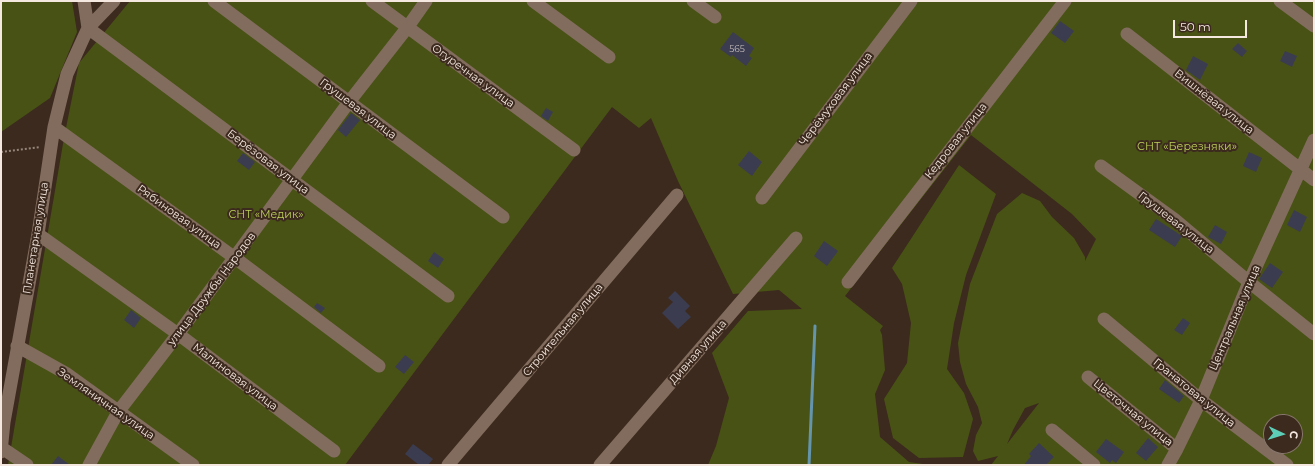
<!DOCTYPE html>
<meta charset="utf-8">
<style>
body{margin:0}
#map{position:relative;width:1315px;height:466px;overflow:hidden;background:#3c2a1e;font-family:Montserrat,sans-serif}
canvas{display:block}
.frame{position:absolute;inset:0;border:2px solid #f5e8e0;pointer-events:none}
.north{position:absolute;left:1263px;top:414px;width:40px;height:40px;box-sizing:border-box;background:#3c2a1e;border:1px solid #86766c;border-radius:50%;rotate:94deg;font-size:11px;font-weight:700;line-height:16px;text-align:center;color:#f5e8e0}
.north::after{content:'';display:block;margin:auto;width:14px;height:18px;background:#5dceb8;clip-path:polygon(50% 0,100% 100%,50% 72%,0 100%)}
.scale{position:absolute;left:1173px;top:20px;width:74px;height:18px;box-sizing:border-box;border:2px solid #f5e8e0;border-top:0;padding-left:5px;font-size:12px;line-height:14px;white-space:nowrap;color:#f5e8e0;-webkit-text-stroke:3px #3c2a1e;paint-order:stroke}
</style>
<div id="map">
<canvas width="1315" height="466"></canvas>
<div class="frame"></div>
<div class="north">С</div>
<div class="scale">50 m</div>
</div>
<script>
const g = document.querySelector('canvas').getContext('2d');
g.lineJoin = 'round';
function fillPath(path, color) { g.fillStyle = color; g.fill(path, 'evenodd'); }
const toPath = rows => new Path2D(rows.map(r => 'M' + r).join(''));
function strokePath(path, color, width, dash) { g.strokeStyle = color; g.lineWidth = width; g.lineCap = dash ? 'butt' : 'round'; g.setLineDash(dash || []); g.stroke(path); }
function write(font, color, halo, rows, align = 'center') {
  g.font = font + ' Montserrat,sans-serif'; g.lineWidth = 4; g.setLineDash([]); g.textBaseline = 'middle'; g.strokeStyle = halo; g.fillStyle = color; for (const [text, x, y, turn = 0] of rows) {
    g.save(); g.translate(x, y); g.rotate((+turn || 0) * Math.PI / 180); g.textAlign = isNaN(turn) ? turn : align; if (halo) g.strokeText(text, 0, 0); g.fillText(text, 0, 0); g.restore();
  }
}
fillPath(toPath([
 [1,1,72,1,77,32,50,98,1,132],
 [130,1,1314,1,1314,465,991,465,998,456,978,461,973,451,976,435,982,423,978,407,966,384,960,362,958,343,970,284,997,214,1022,193,1040,201,1052,217,1074,238,1085,257,1085,261,1096,239,1072,214,971,135,845,296,883,326,880,330,882,335,885,370,875,394,880,437,909,462,930,465,708,465,716,446,729,398,712,353,748,311,802,309,779,290,733,294,678,181,651,118,639,128,612,107,345,465,8,465,64,138,79,63],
 [1039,403,1007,444,1013,430,1025,408],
 [1271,422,1295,422,1295,446,1271,446],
 [959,165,996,194,966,275,954,323,947,369,964,393,973,419,963,457,919,458,893,438,884,399,907,363,911,323,902,284,892,268]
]), '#485215');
strokePath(toPath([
 [809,465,815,326]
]), '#6595ad', 3);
fillPath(toPath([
 [1060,21,1074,31,1065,43,1051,33],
 [733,32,754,48,749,56,752,58,746,66,732,55,731,57,720,49],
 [1238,43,1247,51,1242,57,1232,49],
 [1285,51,1297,56,1292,67,1280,61],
 [1193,56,1208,64,1200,80,1186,70],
 [546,108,553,112,548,121,541,116],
 [351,113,360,120,346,137,338,130],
 [749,151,762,162,752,176,738,165],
 [1249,152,1262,158,1256,172,1243,166],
 [243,153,255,162,249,170,237,161],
 [1294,210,1307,217,1300,232,1287,225],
 [1156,219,1182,236,1175,247,1149,230],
 [1215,225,1227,232,1221,244,1208,237],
 [824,241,838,251,827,266,814,256],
 [434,252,444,259,438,268,428,261],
 [1270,263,1283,272,1272,288,1259,279],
 [675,291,690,306,685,311,691,317,678,329,662,313,673,302,668,298],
 [317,303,325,308,321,313,314,307],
 [131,310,141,318,134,328,124,320],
 [1183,318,1190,323,1182,335,1174,330],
 [405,355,414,362,404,374,395,367],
 [1165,380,1184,396,1179,403,1159,389],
 [1148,438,1158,447,1146,461,1136,453],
 [1106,439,1124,452,1116,463,1112,460,1110,463,1096,452],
 [1039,443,1054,457,1046,465,1024,465,1031,456,1029,454],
 [413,444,433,459,428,465,419,465,405,454],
 [58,456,70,465,51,465]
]), '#3b3c50');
strokePath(toPath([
 [1,152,40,147]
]), '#94857b', 2, [2, 2]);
strokePath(toPath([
 [84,1,88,28],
 [214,1,503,217],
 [372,1,574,150],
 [533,1,609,57],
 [693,1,715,17],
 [1280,1,1314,26],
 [88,28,448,296],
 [1127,34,1314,180],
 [54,127,235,258,379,366],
 [1101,166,1174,219,1249,282,1314,334],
 [762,198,911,1],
 [38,234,178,334,334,451],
 [848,282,1065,1],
 [1104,319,1201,400,1287,465],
 [17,346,67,374,193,465],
 [1088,377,1177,449],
 [1052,430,1094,465],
 [2,448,27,465],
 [1,452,4,422,38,234,54,127,67,74,88,28,114,1],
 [89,465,118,412,178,334,349,102,407,28,426,1],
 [448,465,677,195],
 [600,465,796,238],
 [1168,465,1177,449,1201,400,1249,282,1314,140]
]), '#826c5e', 13);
write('9px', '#c6bdbc', null, [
 ["565",737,49]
]);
write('11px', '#f5e8e0', '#3c2a1e', [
 ["Огуречная улица",473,76,36],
 ["Черёмуховая улица",836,99,-53],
 ["Вишнёвая улица",1214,102,38],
 ["Грушевая улица",358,109,37],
 ["Кедровая улица",956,141,-52],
 ["Берёзовая улица",268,162,37],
 ["Рябиновая улица",179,217,36],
 ["Грушевая улица",1176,223,38],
 ["Планетарная улица",36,238,-81],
 ["улица Дружбы Народов",212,289,-53],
 ["Центральная улица",1235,318,-67],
 ["Строительная улица",563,330,-50],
 ["Дивная улица",698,352,-49],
 ["Малиновая улица",235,377,37],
 ["Гранатовая улица",1194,393,39],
 ["Земляничная улица",106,404,35],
 ["Цветочная улица",1133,413,39]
]);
write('11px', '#bdd15a', '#3c2a1e', [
 ["СНТ «Березняки»",1187,147],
 ["СНТ «Медик»",266,215]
]);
</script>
